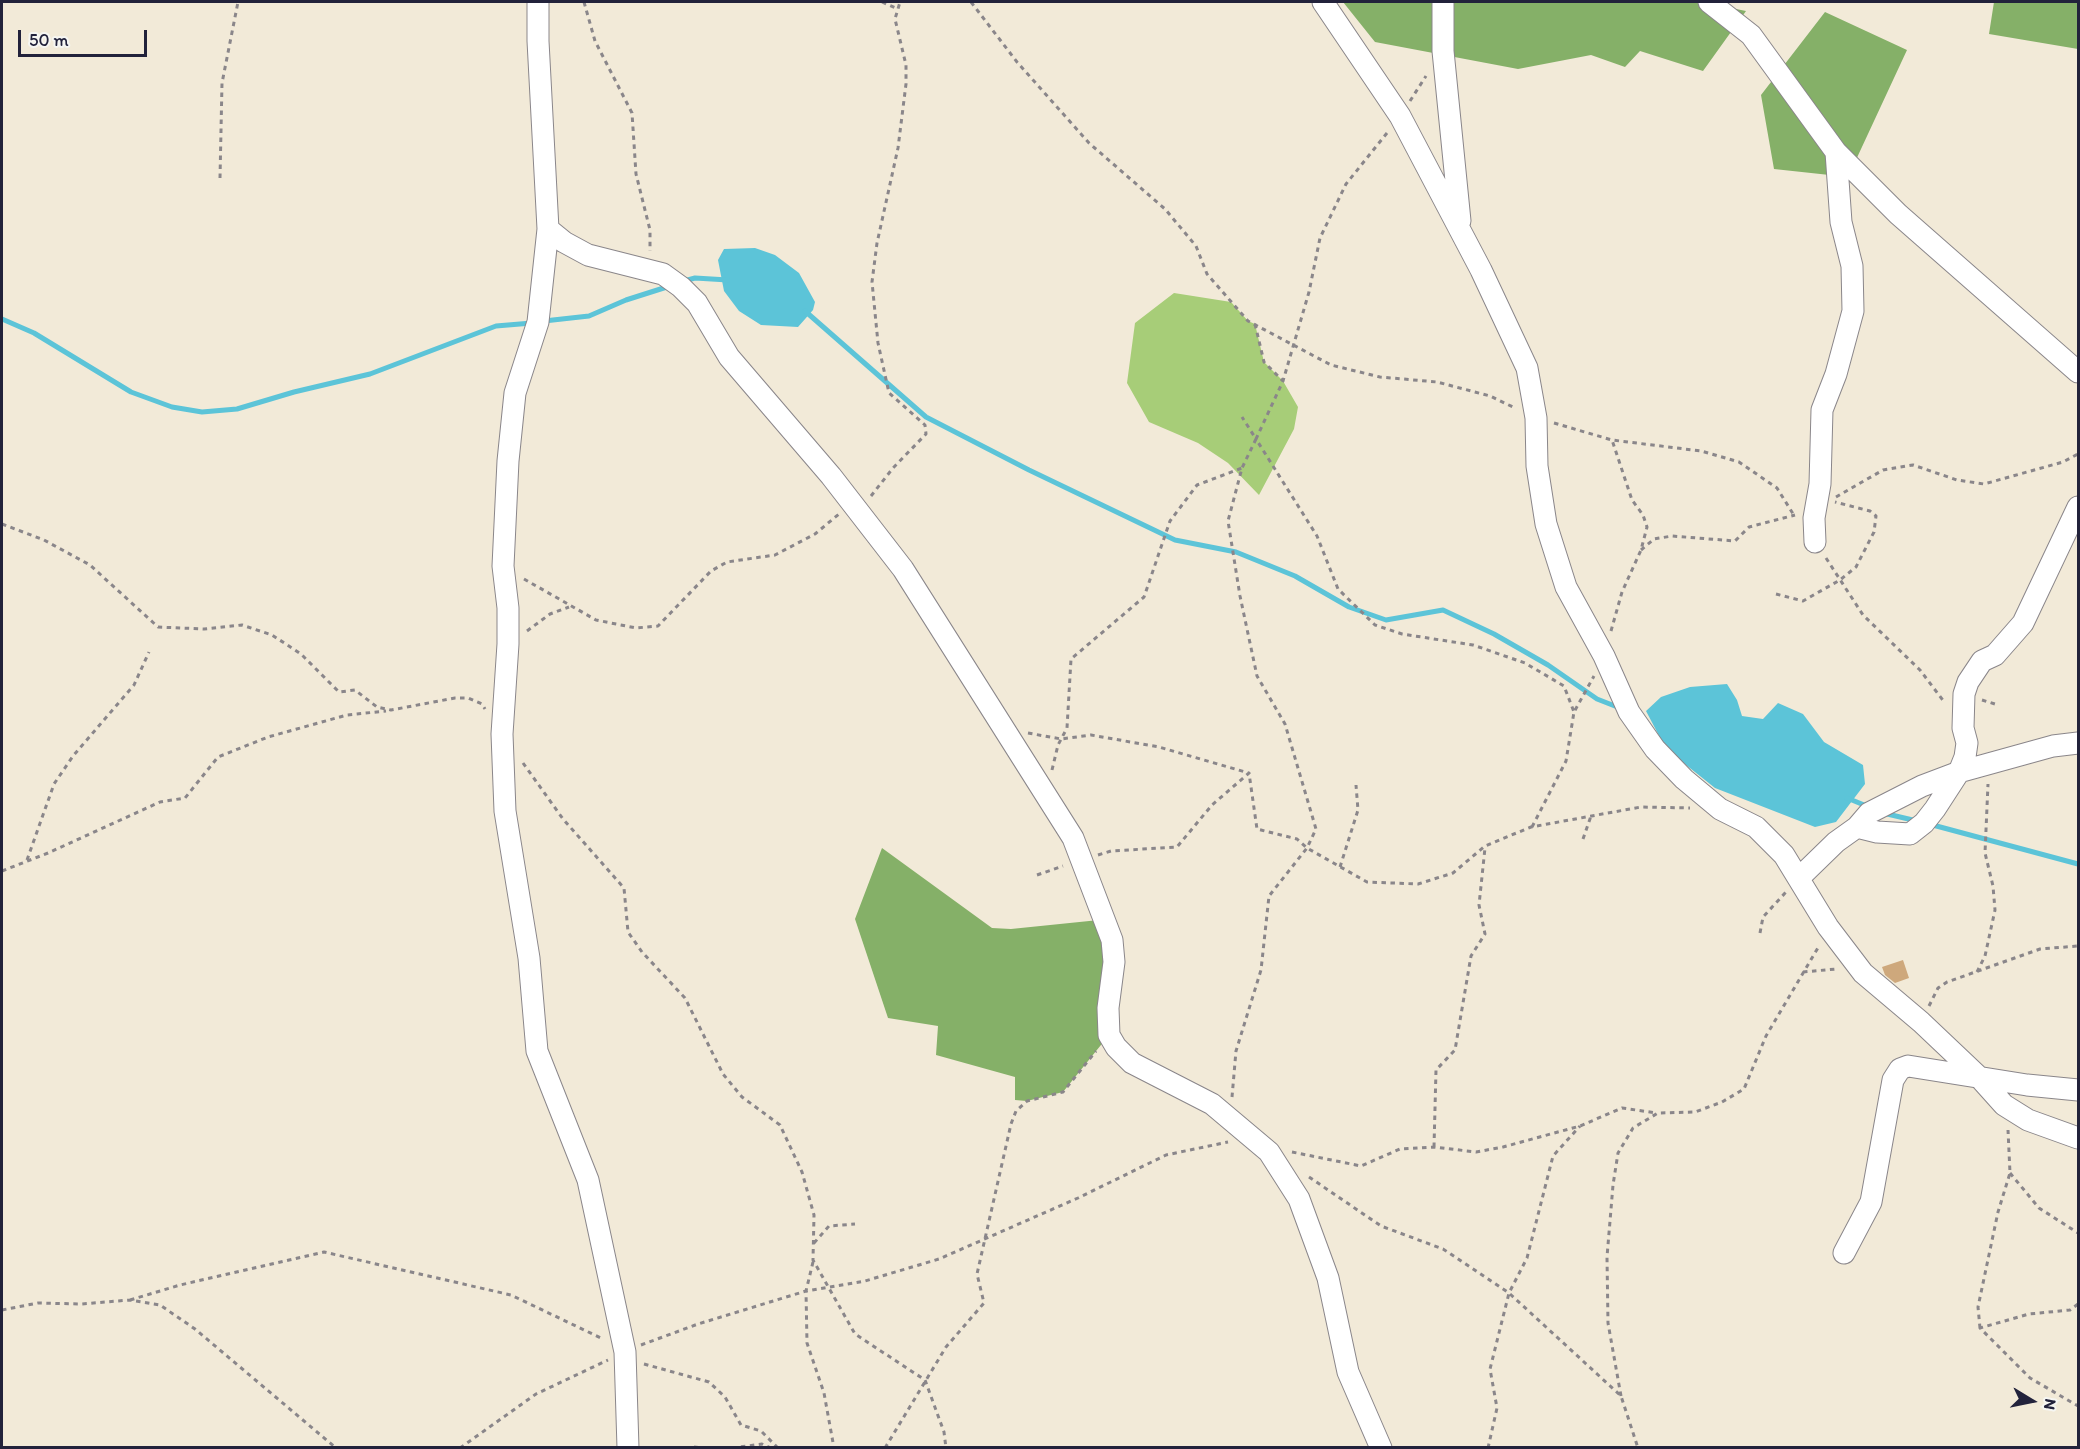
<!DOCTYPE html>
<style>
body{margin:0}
#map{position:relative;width:2080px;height:1449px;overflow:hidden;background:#f2ead8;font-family:Itim,sans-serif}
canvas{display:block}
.frame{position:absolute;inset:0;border:3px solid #22223b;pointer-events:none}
.north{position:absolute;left:2002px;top:1371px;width:60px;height:60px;-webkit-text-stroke:4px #f6f6f2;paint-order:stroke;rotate:100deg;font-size:16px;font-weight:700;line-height:24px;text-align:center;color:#22223b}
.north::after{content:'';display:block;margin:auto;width:21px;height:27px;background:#22223b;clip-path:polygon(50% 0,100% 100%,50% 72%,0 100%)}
.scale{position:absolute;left:18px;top:30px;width:129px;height:27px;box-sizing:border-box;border:3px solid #22223b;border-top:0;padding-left:8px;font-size:18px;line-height:21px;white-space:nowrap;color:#22223b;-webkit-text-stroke:4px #f6f6f2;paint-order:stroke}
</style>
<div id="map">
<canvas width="2080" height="1449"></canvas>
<div class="frame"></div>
<div class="north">N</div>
<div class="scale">50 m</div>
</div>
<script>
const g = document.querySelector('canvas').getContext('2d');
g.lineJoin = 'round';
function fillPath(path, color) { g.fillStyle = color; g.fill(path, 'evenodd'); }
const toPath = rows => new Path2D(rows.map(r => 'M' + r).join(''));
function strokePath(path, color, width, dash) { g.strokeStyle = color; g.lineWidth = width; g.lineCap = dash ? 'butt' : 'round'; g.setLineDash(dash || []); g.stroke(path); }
fillPath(toPath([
 [1174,293,1231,302,1248,321,1255,324,1264,362,1283,381,1298,407,1294,429,1259,495,1228,463,1198,443,1149,422,1127,383,1135,323]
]), '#a7cd78');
fillPath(toPath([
 [1343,2,1701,2,1746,11,1703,71,1640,51,1625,67,1591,55,1518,69,1375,42],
 [1994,2,2078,2,2078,49,1989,34],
 [1825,12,1907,50,1848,177,1774,169,1761,95],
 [882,848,992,928,1011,929,1099,920,1109,949,1109,1035,1063,1092,1027,1101,1015,1100,1015,1077,936,1055,938,1026,888,1018,855,919]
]), '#85b068');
fillPath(toPath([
 [755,248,775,255,799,273,815,302,813,310,798,327,761,325,739,311,724,291,718,260,724,249],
 [1727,684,1737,700,1742,716,1763,719,1778,703,1803,714,1824,742,1863,765,1865,784,1836,822,1815,827,1715,788,1666,749,1646,711,1661,697,1690,687]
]), '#5cc4d8');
strokePath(toPath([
 [684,281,695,278,728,280],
 [805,311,926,417,1029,470,1175,540,1236,552,1295,576,1349,607,1386,620,1443,610,1494,634,1548,665,1597,699,1620,708],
 [2,319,34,333,131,392,172,407,202,412,237,409,294,392,370,374,496,326,532,323],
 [544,321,589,316,626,300,670,286],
 [1847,798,1869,807],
 [1883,813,1917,821],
 [1929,824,2078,864]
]), '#5cc4d8', 5);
fillPath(toPath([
 [1903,960,1909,978,1895,983,1885,975,1882,967]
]), '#cea87c');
const minor = toPath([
 [538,2,538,41,548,229,538,322,515,393,508,461,503,566,508,608,508,644,502,734,505,811,529,958,537,1051,588,1180,625,1352,628,1448],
 [1323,2,1400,116,1481,270,1527,368,1536,418,1537,466,1546,524,1566,587,1604,656,1629,712,1655,749,1684,779,1720,809,1756,827,1784,855,1828,927,1863,973,1921,1022,1978,1076,2004,1105,2028,1120,2078,1138],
 [1443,2,1443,51,1460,221],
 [1709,2,1751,35,1836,152,1898,214,2078,372],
 [548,229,564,242,588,255,663,274,681,287,697,303,729,357,831,476,903,569,1073,838,1112,940,1114,962,1108,1008,1109,1035,1116,1047,1132,1063,1212,1104,1269,1152,1299,1199,1328,1278,1348,1372,1381,1448],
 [1815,542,1814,518,1820,484,1822,410,1836,374,1853,311,1852,266,1841,222,1836,152],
 [1857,827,1869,813,1922,786,1959,772,2053,746,2078,743],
 [1800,877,1836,842,1857,827,1877,832,1910,834,1924,823,1935,809,1959,772,1965,757,1967,743,1963,728,1964,694,1968,682,1982,661,1995,655,2023,623,2078,507],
 [1844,1253,1871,1202,1893,1080,1900,1069,1908,1066,2027,1085,2078,1090]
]);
strokePath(minor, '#8a868a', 23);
strokePath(toPath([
 [584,2,595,41,632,113,636,174,650,230,650,251],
 [882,2,898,9],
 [971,2,1017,62,1089,143,1165,209,1196,246,1207,274,1248,321,1331,365,1380,377,1437,382,1490,396,1515,408],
 [1410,101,1426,76],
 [1387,133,1346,184,1320,238,1309,292,1283,381,1256,439,1317,536,1338,589,1375,625,1402,634,1473,645,1525,663,1564,686,1574,712],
 [220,178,222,83,238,2],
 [1255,324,1264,362,1283,381],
 [1554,423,1612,440,1701,451,1739,462,1777,488,1795,517],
 [871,496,893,468,926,434,925,425,889,393,878,343,872,282,877,243,898,148,906,84,906,65,895,19,900,2],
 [1836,497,1883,470,1913,465,1957,480,1984,484,2063,462,2078,454],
 [2,524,44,540,90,565,158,627,204,629,242,625,272,635,301,654,339,692,355,690,377,707,391,710,455,698,468,698,482,704,485,709],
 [1641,550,1654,539,1672,536,1735,541,1749,527,1795,515],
 [1826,558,1863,615,1920,670,1945,703],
 [524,579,596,620,636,628,658,626,711,571,727,562,775,555,815,534,839,514],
 [1776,594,1803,601,1840,580,1856,567,1874,532,1876,516,1870,511,1835,502],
 [527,631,550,614,569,607],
 [1611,631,1622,592,1641,550,1647,527,1643,515,1632,500,1612,440],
 [1982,700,1998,705],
 [1028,733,1061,739,1091,735,1159,747,1249,773],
 [523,763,563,819,624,888,628,932,642,952,685,998,723,1074,742,1097,780,1125,802,1172,814,1215,813,1260,855,1334,925,1380,944,1432,946,1448],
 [1052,770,1058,745,1067,728,1071,659,1144,597,1170,521,1197,485,1242,468],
 [1532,827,1566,761,1574,712,1594,676],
 [1583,839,1591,816],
 [1098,855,1111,851,1177,847,1212,805,1249,773,1257,829,1297,839,1307,848,1367,882,1418,884,1453,873,1485,846,1531,827,1641,807,1690,808],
 [27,860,54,784,73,756,134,685,149,652],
 [1340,867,1358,810,1356,785],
 [2,871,48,853,160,802,185,798,218,757,268,737,347,715,386,711],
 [1037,875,1063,866],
 [1760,933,1763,917,1786,892],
 [1803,972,1836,969],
 [1977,972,1985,956,1995,910,1993,886,1985,853,1988,784],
 [1929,1006,1938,988,1947,982,2040,949,2078,946],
 [1232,1097,1236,1051,1261,970,1269,896,1307,848,1316,829,1285,724,1257,676,1240,596,1228,521,1242,468,1256,439,1242,417],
 [1434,1147,1436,1070,1455,1050,1471,956,1485,934,1479,905,1485,848],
 [1292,1152,1361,1166,1400,1149,1434,1147,1476,1152,1503,1147,1580,1126,1622,1108,1657,1113],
 [2010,1173,2039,1208,2078,1233],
 [1309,1177,1381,1226,1443,1249,1509,1293,1621,1396,1638,1448],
 [814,1243,829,1226,855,1224],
 [813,1262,806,1291,807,1343,824,1393,834,1448],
 [130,1300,180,1285,324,1252,511,1295,603,1339],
 [2078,1304,2070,1310,2029,1314,1980,1328,2030,1378,2078,1406],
 [2,1310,38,1303,82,1304,130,1300,160,1305,195,1329,336,1448],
 [1980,1328,1978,1307,1998,1212,2010,1173,2008,1130],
 [641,1345,698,1324,806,1291,865,1281,939,1259,1078,1198,1166,1155,1228,1142],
 [644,1364,709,1382,725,1397,741,1425,761,1431,778,1448],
 [1621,1396,1608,1323,1607,1257,1613,1185,1618,1153,1633,1128,1658,1113,1695,1112,1722,1102,1744,1089,1766,1036,1819,946],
 [694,1447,703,1448],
 [460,1448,536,1394,608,1360],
 [732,1448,762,1444,771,1448],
 [885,1448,946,1347,984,1303,977,1274,1011,1124,1016,1111,1027,1101,1063,1092,1096,1051],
 [1488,1448,1497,1408,1490,1369,1509,1293,1527,1258,1553,1156,1580,1126]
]), '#8a868a', 3, [4.5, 4.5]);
strokePath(minor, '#fff', 21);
</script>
